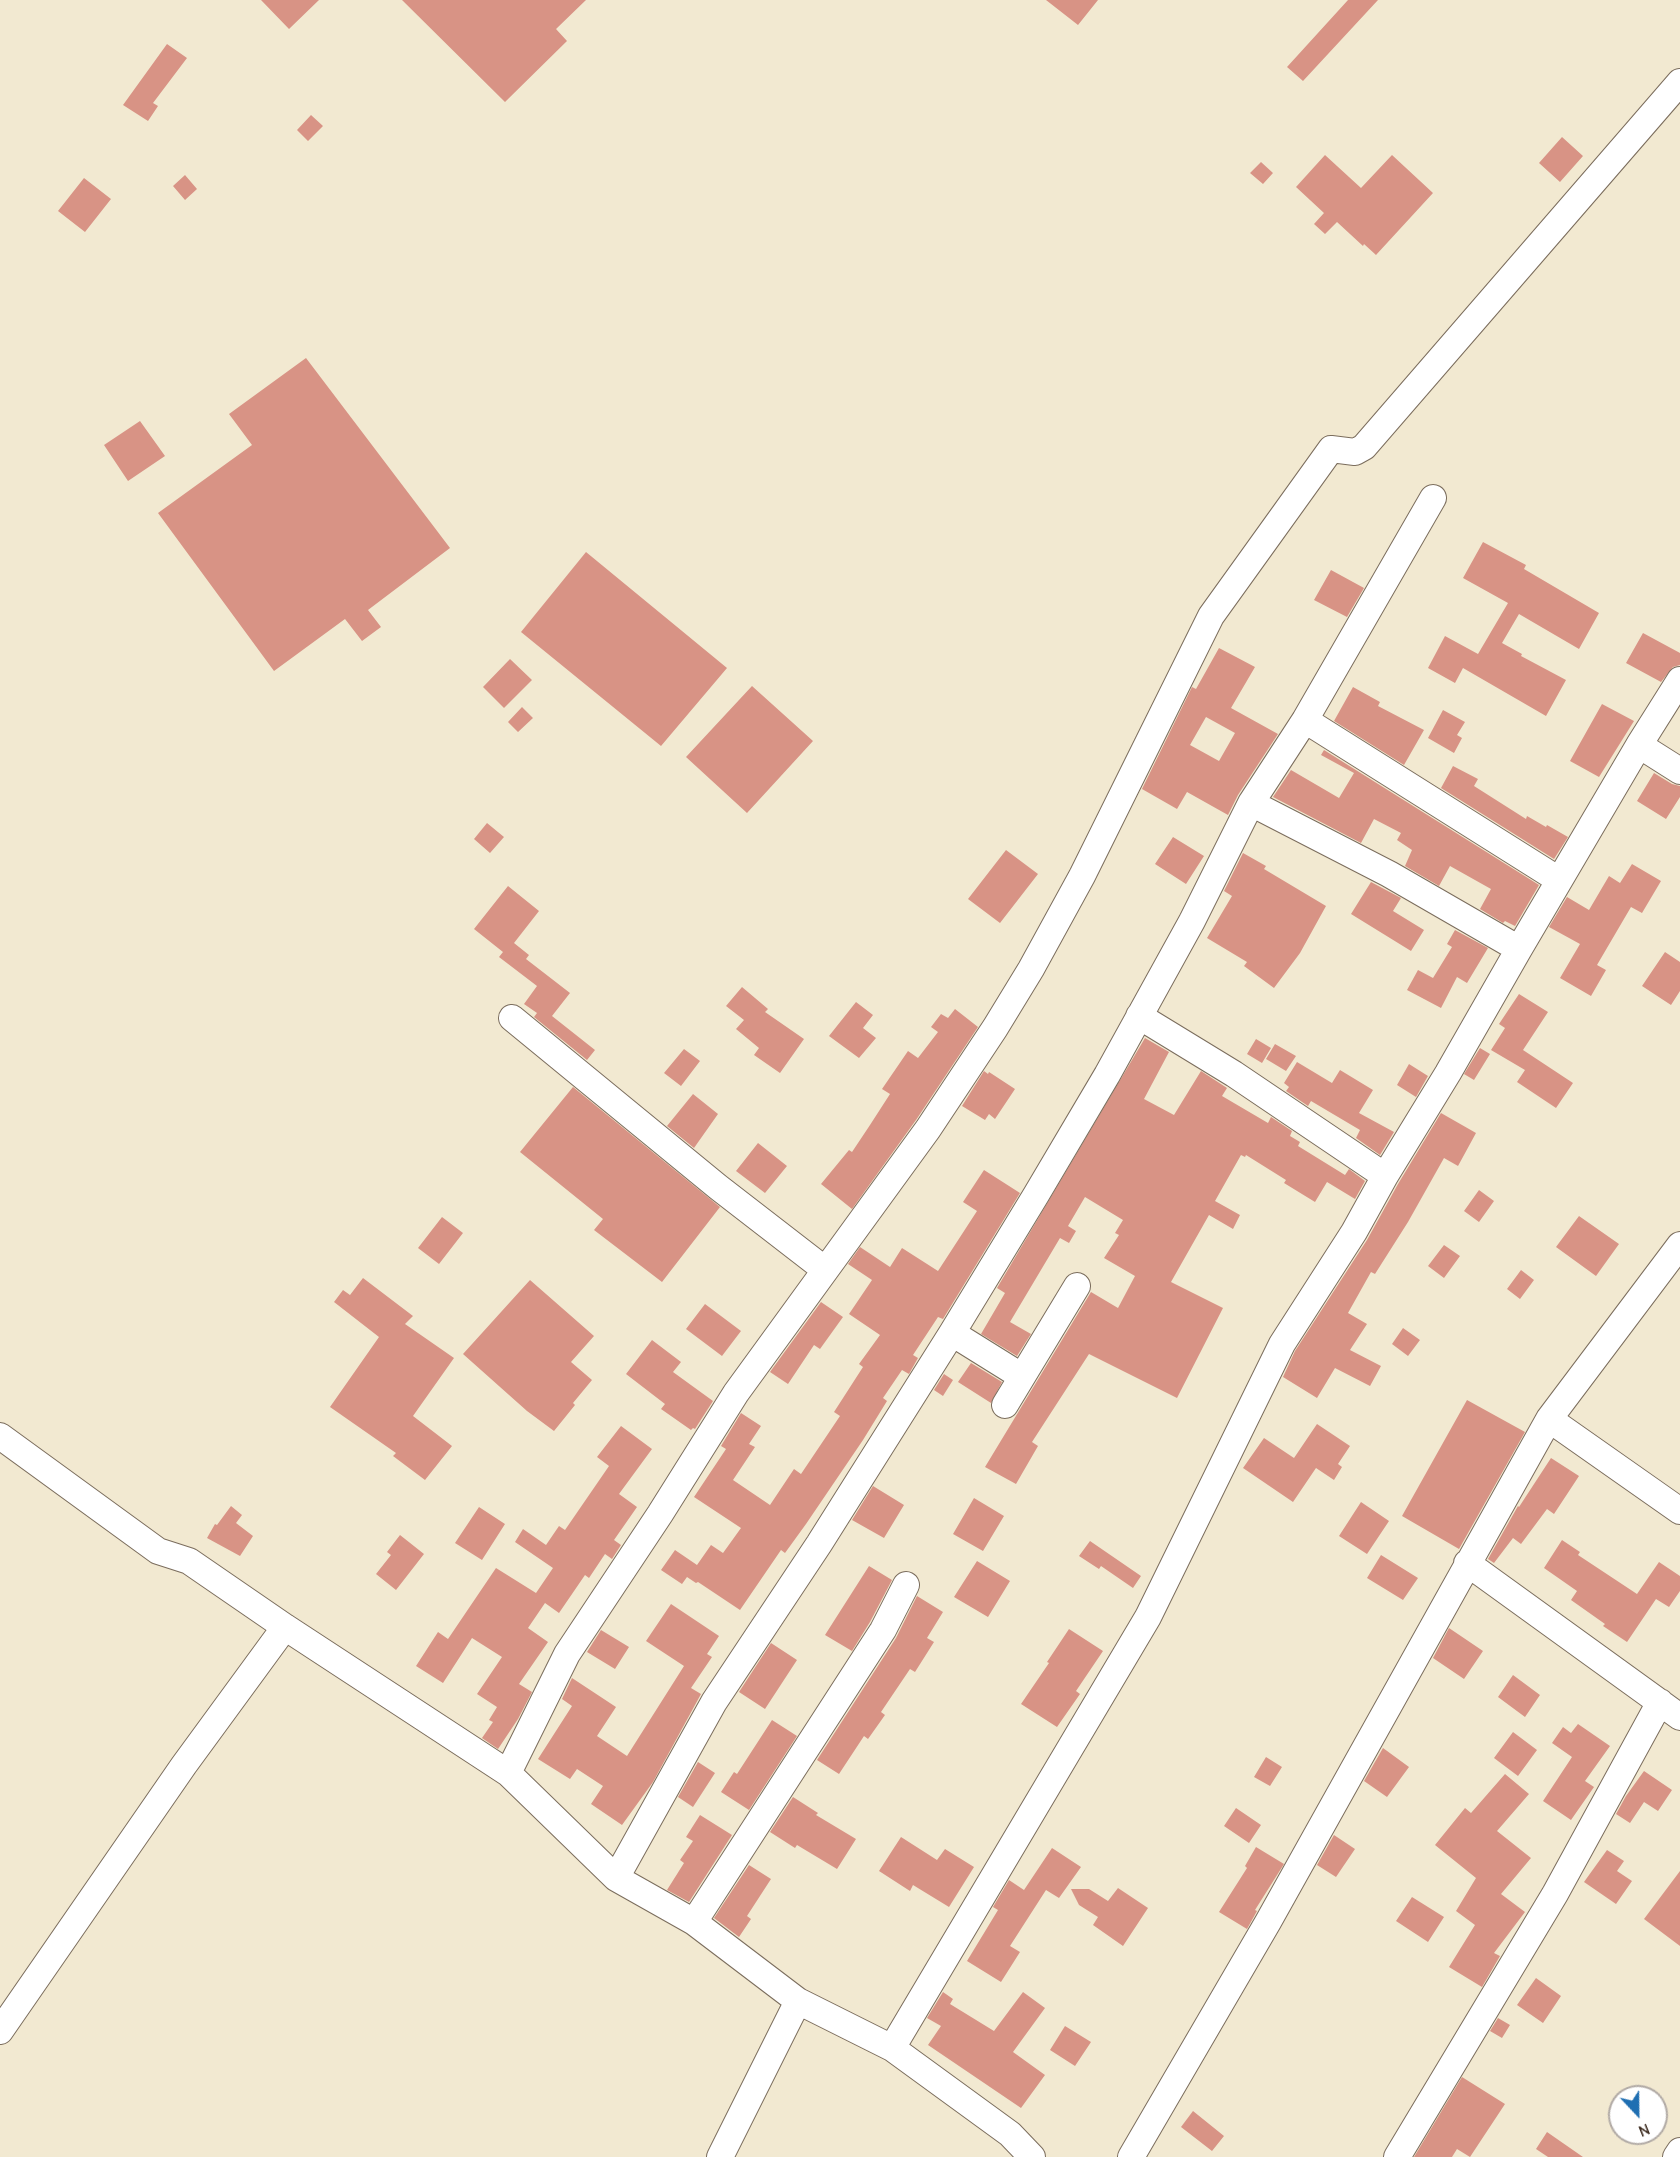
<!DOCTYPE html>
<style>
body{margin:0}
#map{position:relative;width:1680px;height:2157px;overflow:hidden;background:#f2e9d1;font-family:"Comic Neue",sans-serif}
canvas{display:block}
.north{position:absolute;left:1608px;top:2085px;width:60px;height:60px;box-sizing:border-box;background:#fff;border:2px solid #b1aaa5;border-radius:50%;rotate:158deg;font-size:16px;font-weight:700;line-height:24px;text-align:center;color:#3b2a1e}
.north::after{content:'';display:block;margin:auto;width:21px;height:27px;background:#1f6fb2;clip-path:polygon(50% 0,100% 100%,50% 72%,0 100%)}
</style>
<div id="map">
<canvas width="1680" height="2157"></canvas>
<div class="north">N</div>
</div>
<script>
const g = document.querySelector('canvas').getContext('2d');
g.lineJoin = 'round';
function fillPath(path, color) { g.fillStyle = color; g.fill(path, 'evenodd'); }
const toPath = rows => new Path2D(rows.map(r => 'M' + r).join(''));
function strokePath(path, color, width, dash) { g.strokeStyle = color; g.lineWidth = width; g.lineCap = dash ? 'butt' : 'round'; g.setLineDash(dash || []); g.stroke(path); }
fillPath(toPath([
 [261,0,319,0,289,29],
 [402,0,586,0,556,29,567,41,505,102],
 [1046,0,1098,0,1078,25],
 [1348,0,1378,0,1303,81,1287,67],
 [167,44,187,58,153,103,158,106,148,121,123,105],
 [311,115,323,126,308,141,297,130],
 [1562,137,1583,156,1560,182,1539,163],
 [1325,155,1361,188,1392,155,1433,193,1376,255,1364,244,1363,246,1337,222,1325,234,1314,224,1324,213,1296,187],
 [1261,162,1273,173,1263,184,1250,173],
 [185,175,197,189,185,200,173,186],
 [84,178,111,199,85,232,58,211],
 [306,358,450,548,368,610,381,627,362,641,345,619,274,671,158,513,252,445,229,414],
 [140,421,165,456,128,481,104,445],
 [1483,542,1526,565,1524,569,1599,613,1579,649,1519,614,1502,643,1522,654,1521,656,1566,680,1546,716,1463,668,1455,683,1428,668,1445,636,1478,654,1508,603,1463,578],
 [586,552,727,668,661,746,521,632],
 [1331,570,1364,588,1347,617,1314,600],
 [1643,633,1680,653,1680,665,1673,667,1661,682,1626,663],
 [1219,648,1255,667,1231,708,1278,734,1238,795,1228,815,1187,792,1177,809,1142,789,1192,687,1196,689],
 [1206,717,1235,733,1219,761,1190,745],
 [510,659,532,680,504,708,483,687],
 [752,686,813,741,747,813,686,757],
 [1353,687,1380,702,1378,706,1424,730,1404,765,1334,721],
 [1602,704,1634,721,1599,777,1570,761],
 [522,707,533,718,518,732,508,722],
 [1443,710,1465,722,1457,735,1462,738,1454,753,1428,738],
 [1324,750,1539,885,1515,926,1505,921,1503,923,1480,909,1491,889,1450,866,1439,886,1405,866,1412,850,1397,840,1401,833,1374,819,1361,843,1273,797,1291,770,1339,798,1354,773,1321,755],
 [1453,766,1478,779,1474,786,1526,819,1527,816,1546,827,1547,825,1568,837,1554,859,1441,788],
 [1654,773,1672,784,1680,786,1680,797,1666,819,1637,801],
 [487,823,504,837,490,853,474,839],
 [1173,837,1204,856,1186,884,1155,864],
 [1006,850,1038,874,1000,923,968,899],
 [1243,853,1266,866,1264,869,1326,906,1300,953,1274,988,1244,966,1247,962,1207,938,1232,896,1224,891],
 [1632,864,1661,881,1642,913,1631,907,1597,965,1606,970,1591,996,1560,978,1580,944,1549,927,1567,897,1589,910,1609,876,1620,883],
 [1371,882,1401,898,1393,911,1424,930,1411,951,1351,914],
 [508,886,539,911,514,943,529,955,526,959,570,993,552,1016,595,1050,587,1060,534,1017,537,1013,524,1004,537,986,499,957,503,952,474,929],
 [1455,930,1488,948,1467,983,1457,977,1441,1008,1407,990,1418,970,1433,978,1452,947,1447,944],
 [1665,952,1680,962,1680,991,1671,1005,1642,986],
 [742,987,768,1009,765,1012,804,1039,780,1073,754,1055,759,1048,736,1029,744,1020,726,1006],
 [1519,994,1548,1012,1523,1050,1573,1083,1556,1108,1517,1082,1525,1070,1491,1050,1505,1028,1499,1024],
 [856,1002,873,1015,863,1028,876,1038,859,1058,829,1036],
 [955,1009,978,1027,916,1120,852,1209,821,1184,849,1150,852,1152,870,1125,890,1094,882,1089,908,1051,918,1058,938,1032,931,1027,941,1014,948,1018],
 [1145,1038,1169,1052,1144,1099,1174,1115,1201,1071,1227,1088,1222,1096,1268,1123,1271,1117,1292,1131,1290,1136,1300,1142,1298,1146,1345,1175,1349,1169,1365,1181,1355,1199,1327,1182,1315,1202,1284,1183,1286,1180,1246,1155,1245,1157,1241,1155,1215,1201,1240,1215,1233,1229,1209,1215,1171,1282,1223,1308,1177,1398,1089,1354,1032,1442,1038,1446,1016,1484,985,1467,1091,1292,1118,1308,1135,1276,1104,1258,1119,1235,1115,1233,1123,1220,1085,1197,1068,1226,1076,1231,1069,1243,1060,1238,1010,1322,1031,1334,1017,1356,981,1334,1005,1293,997,1288],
 [1256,1039,1271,1048,1262,1063,1247,1054],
 [1275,1044,1296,1056,1286,1071,1266,1059],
 [1480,1048,1490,1054,1474,1080,1464,1074],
 [684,1049,700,1061,681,1086,664,1073],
 [1297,1062,1332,1083,1340,1070,1373,1090,1359,1113,1394,1132,1380,1155,1356,1138,1360,1130,1311,1101,1308,1106,1286,1091,1289,1087,1284,1083],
 [1409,1064,1428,1076,1416,1097,1397,1085],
 [984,1071,988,1074,989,1072,1015,1089,995,1119,989,1114,985,1120,962,1106],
 [573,1087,720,1207,662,1282,594,1230,603,1219,520,1152],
 [693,1094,718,1114,694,1148,667,1126],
 [1441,1113,1476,1133,1458,1166,1444,1158,1408,1222,1375,1274,1371,1272,1348,1313,1367,1324,1350,1350,1381,1366,1370,1386,1335,1368,1317,1398,1283,1377,1295,1351,1367,1240,1398,1184],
 [758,1143,787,1166,765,1193,736,1171],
 [984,1170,1020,1193,943,1319,938,1317,913,1355,918,1358,909,1374,902,1370,883,1398,887,1401,863,1440,806,1524,785,1553,781,1550,740,1610,698,1582,696,1583,687,1577,682,1584,661,1570,675,1550,697,1565,711,1545,723,1553,741,1528,694,1497,726,1449,721,1446,741,1413,761,1426,749,1444,755,1447,733,1480,770,1505,794,1469,801,1474,840,1416,834,1412,863,1367,859,1364,880,1335,849,1314,872,1280,848,1264,860,1247,890,1267,902,1248,938,1271,977,1211,963,1202],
 [1479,1190,1494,1201,1479,1222,1464,1211],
 [1579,1216,1619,1244,1596,1276,1556,1247],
 [442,1217,463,1233,439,1264,418,1248],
 [1444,1245,1460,1256,1444,1278,1428,1266],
 [1521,1270,1534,1280,1520,1299,1507,1289],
 [363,1278,413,1316,405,1324,454,1358,413,1416,452,1446,425,1480,393,1456,396,1453,330,1407,379,1337,334,1302,343,1290,350,1295],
 [530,1280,594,1336,571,1362,592,1380,573,1403,575,1405,554,1431,527,1411,463,1354],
 [821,1302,843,1317,820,1349,814,1345,788,1384,770,1372],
 [705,1304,741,1331,722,1356,686,1329],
 [1403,1328,1420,1340,1408,1356,1392,1344],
 [652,1340,681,1362,673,1372,713,1401,695,1429,693,1428,691,1430,661,1409,665,1404,626,1374],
 [971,1363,1002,1382,991,1403,958,1382],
 [944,1374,953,1380,943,1396,934,1390],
 [1467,1400,1525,1432,1459,1549,1402,1516],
 [1317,1424,1350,1446,1338,1464,1342,1467,1334,1480,1316,1468,1293,1502,1243,1468,1264,1438,1294,1458],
 [621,1426,652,1449,619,1494,637,1507,614,1540,621,1545,612,1559,605,1554,589,1578,585,1575,559,1613,545,1603,528,1628,548,1642,519,1684,532,1692,518,1719,498,1749,482,1738,493,1722,489,1720,497,1707,477,1694,502,1657,472,1638,443,1683,416,1666,438,1632,448,1639,496,1568,536,1593,553,1568,515,1542,523,1529,546,1545,559,1526,565,1530,609,1466,597,1457],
 [1551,1458,1579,1476,1554,1514,1547,1509,1521,1544,1513,1538,1494,1563,1488,1559,1518,1506,1519,1507],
 [873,1486,904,1505,884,1538,852,1520],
 [974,1498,1004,1516,983,1551,953,1534],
 [1361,1502,1389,1521,1367,1554,1339,1536],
 [231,1506,242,1515,236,1523,253,1536,240,1556,207,1538,215,1524,217,1525],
 [479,1507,505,1524,482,1560,455,1543],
 [400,1535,424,1554,396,1590,376,1574,391,1555,387,1552],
 [1562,1540,1580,1552,1578,1555,1637,1594,1659,1562,1680,1576,1680,1591,1669,1607,1656,1599,1627,1642,1603,1626,1605,1624,1571,1600,1577,1591,1544,1568],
 [1090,1541,1141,1576,1133,1588,1101,1566,1099,1569,1079,1556],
 [1381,1555,1418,1578,1403,1600,1367,1578],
 [977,1561,1010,1581,988,1617,954,1597],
 [869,1566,892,1580,870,1622,852,1651,825,1635],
 [917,1596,943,1612,927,1638,934,1642,915,1672,910,1669,881,1712,885,1715,868,1739,864,1736,839,1774,817,1760,896,1638],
 [671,1604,719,1636,707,1654,712,1657,691,1688,701,1694,653,1782,622,1825,591,1804,603,1786,577,1769,570,1779,538,1759,572,1706,562,1699,572,1678,616,1707,597,1736,627,1756,684,1666,646,1641],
 [1449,1628,1483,1651,1464,1679,1433,1658],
 [1069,1629,1103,1651,1076,1691,1080,1694,1057,1727,1021,1704,1049,1663,1047,1662],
 [601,1630,629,1647,615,1669,587,1652],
 [771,1643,797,1660,765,1709,739,1692],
 [1513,1675,1540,1695,1525,1717,1498,1697],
 [772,1720,797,1736,749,1810,721,1792,734,1772,737,1774],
 [1578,1724,1610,1746,1585,1781,1594,1787,1571,1820,1543,1801,1572,1757,1552,1743,1563,1727,1571,1733],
 [1513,1732,1537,1750,1518,1776,1494,1758],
 [1383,1748,1409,1767,1387,1797,1364,1781],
 [1266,1757,1282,1767,1270,1786,1254,1777],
 [698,1762,715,1773,693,1807,678,1797],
 [1644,1771,1672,1790,1658,1811,1644,1802,1630,1823,1616,1814,1626,1796],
 [1505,1774,1529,1794,1497,1831,1531,1858,1501,1894,1525,1912,1494,1953,1500,1956,1482,1987,1449,1967,1475,1925,1456,1911,1476,1878,1435,1845,1465,1808,1471,1813],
 [793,1797,818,1813,816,1815,856,1839,837,1869,797,1845,795,1848,770,1832],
 [1236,1808,1261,1825,1249,1843,1224,1826],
 [700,1815,732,1835,689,1902,667,1890,684,1863,680,1860,693,1841,686,1837],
 [1334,1835,1355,1849,1336,1877,1317,1865],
 [901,1837,937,1860,945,1849,974,1867,949,1907,913,1885,910,1891,879,1871],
 [1256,1847,1284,1864,1255,1910,1257,1911,1247,1929,1219,1912,1247,1868,1245,1866],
 [1052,1848,1081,1867,1059,1898,1046,1890,1010,1946,1020,1952,1001,1982,967,1961,998,1910,993,1907,1009,1880,1024,1890],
 [1607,1850,1624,1861,1617,1871,1632,1881,1616,1904,1584,1882],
 [749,1865,771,1879,747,1916,751,1919,739,1937,714,1918],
 [1680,1871,1680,1946,1644,1919],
 [1118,1888,1148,1908,1123,1946,1093,1925,1098,1917,1079,1905,1071,1889,1089,1889,1108,1901],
 [1412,1897,1444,1917,1428,1942,1396,1921],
 [1536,1978,1561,1996,1543,2023,1517,2005],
 [943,1992,953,1999,950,2004,994,2031,1023,1992,1045,2008,1013,2052,1045,2075,1021,2108,928,2045,941,2026,927,2018],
 [1498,2018,1510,2025,1502,2038,1490,2031],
 [1065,2026,1091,2042,1075,2066,1050,2050],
 [1462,2077,1505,2104,1470,2157,1457,2149,1452,2157,1414,2157],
 [1193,2111,1224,2136,1212,2151,1181,2127],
 [1547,2132,1583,2157,1548,2157,1536,2149]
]), '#d89385');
const minor = toPath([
 [1305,720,1559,880],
 [1639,745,1680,771],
 [1251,803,1389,874,1519,949],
 [1139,1016,1234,1074,1385,1176],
 [512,1018,718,1187,824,1269],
 [952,1333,1021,1376],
 [1005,1405,1077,1286],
 [1549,1419,1680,1511],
 [0,1436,158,1551,189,1561,285,1627,508,1773,616,1878,694,1922,798,2001,892,2048,1010,2134,1032,2157],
 [1467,1563,1680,1717],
 [508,1773,567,1654,660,1514,736,1393,928,1129,995,1028,1031,969,1082,876,1211,616,1331,449,1355,452,1364,447,1680,82],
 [616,1878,714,1702,819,1544,952,1333,1036,1195,1107,1075,1192,921,1251,803,1305,720,1433,498],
 [694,1922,883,1630,906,1585],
 [0,2031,184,1765,285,1627],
 [892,2048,1148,1617,1282,1344,1354,1232,1385,1176,1448,1073,1519,949,1639,745,1680,680],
 [720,2157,798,2001],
 [1131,2157,1268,1922,1549,1419,1680,1245],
 [1397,2157,1555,1894,1660,1702],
 [1676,2157,1680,2151]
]);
strokePath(minor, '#7b6d5d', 28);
strokePath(minor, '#fff', 26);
</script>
